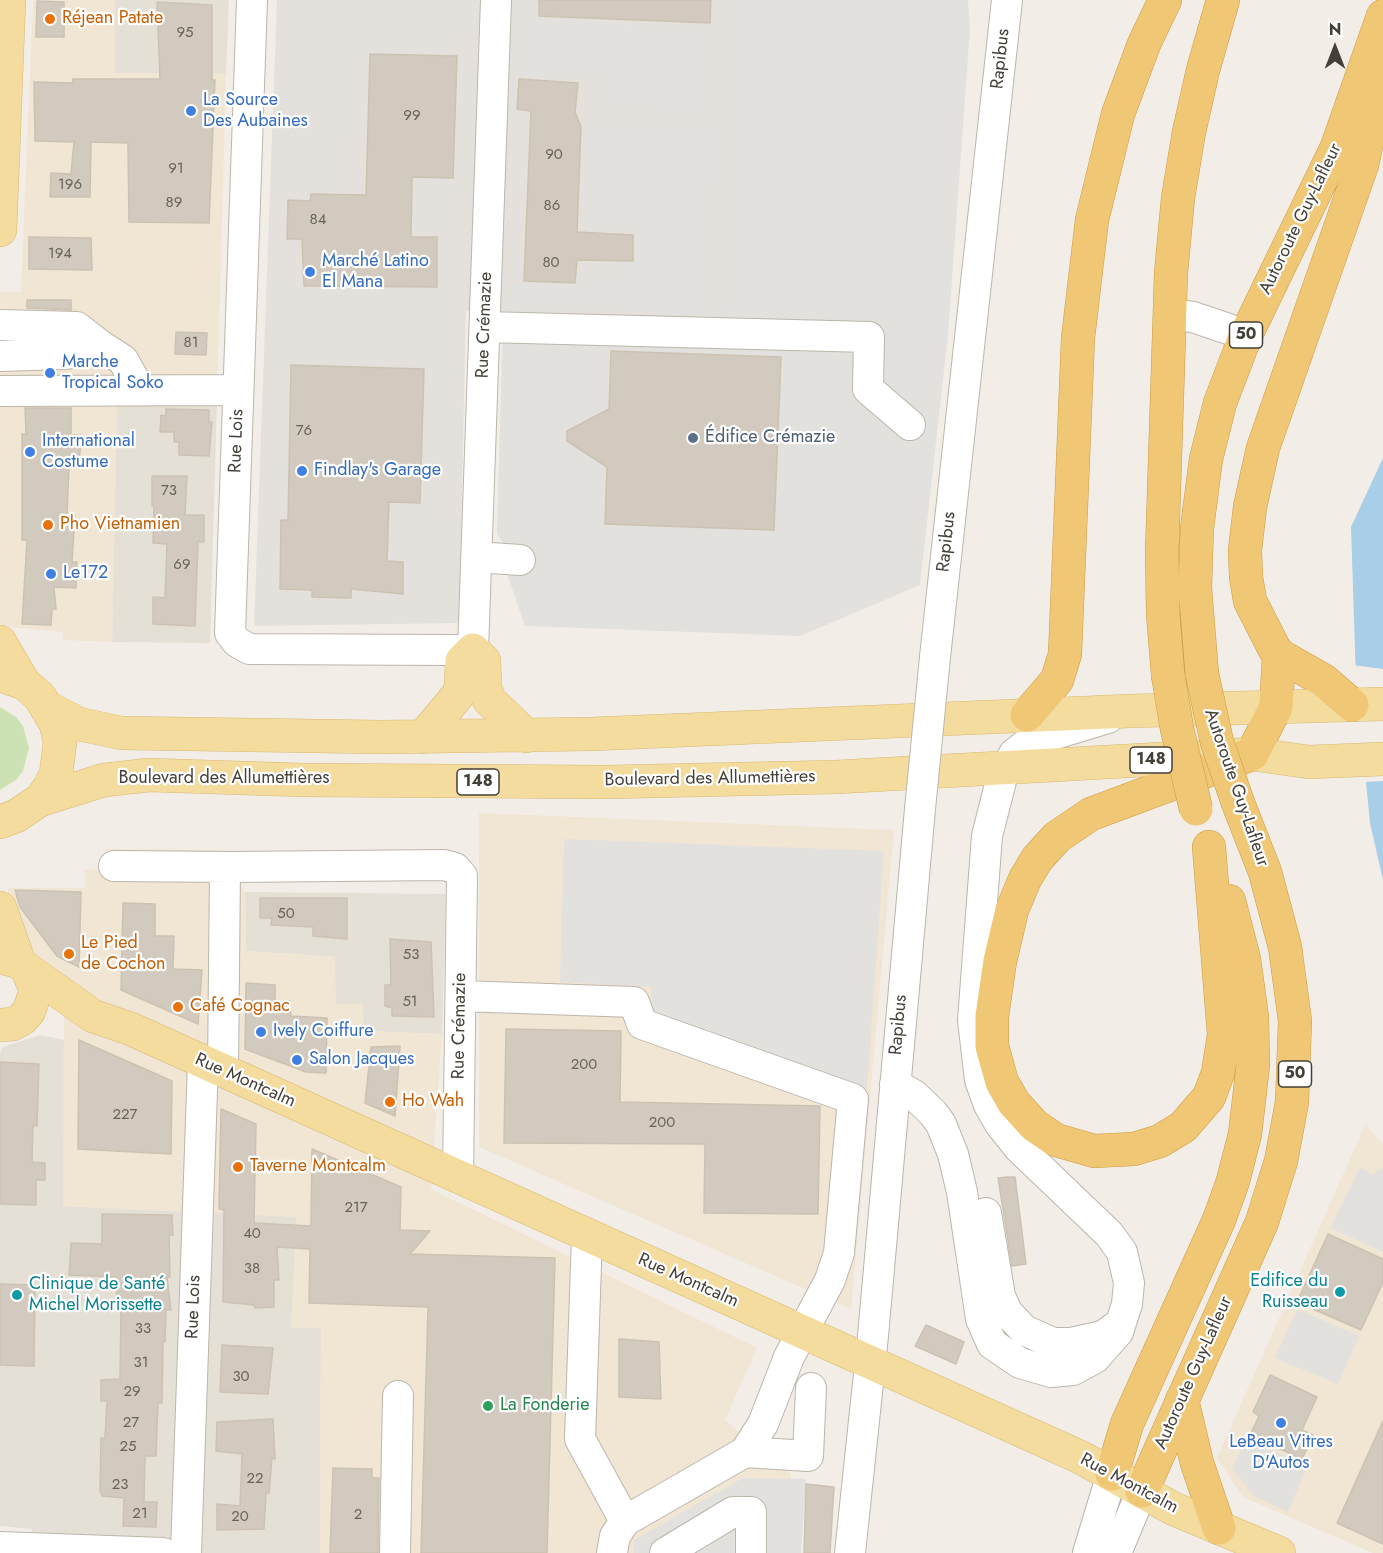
<!DOCTYPE html>
<meta charset="utf-8">
<style>
body{margin:0}
#map{position:relative;width:1383px;height:1553px;overflow:hidden;background:#f2eee7;font-family:Jost,sans-serif}
canvas{display:block}
.north{position:absolute;left:1305px;top:18px;width:60px;height:60px;-webkit-text-stroke:4px #fff;paint-order:stroke;rotate:0deg;font-size:16px;font-weight:700;line-height:24px;text-align:center;color:#443f37}
.north::after{content:'';display:block;margin:auto;width:21px;height:27px;background:#443f37;clip-path:polygon(50% 0,100% 100%,50% 72%,0 100%)}
</style>
<div id="map">
<canvas width="1383" height="1553"></canvas>
<div class="north">N</div>
</div>
<script>
const g = document.querySelector('canvas').getContext('2d');
g.lineJoin = 'round';
function fillPath(path, color) { g.fillStyle = color; g.fill(path, 'evenodd'); }
const toPath = rows => new Path2D(rows.map(r => 'M' + r).join(''));
function strokePath(path, color, width, dash) { g.strokeStyle = color; g.lineWidth = width; g.lineCap = dash ? 'butt' : 'round'; g.setLineDash(dash || []); g.stroke(path); }
function write(font, color, halo, rows, align = 'center') {
  g.font = font + ' Jost,sans-serif'; g.lineWidth = 4.5; g.setLineDash([]); g.textBaseline = 'middle'; g.strokeStyle = halo; g.fillStyle = color; for (const [text, x, y, turn = 0] of rows) {
    g.save(); g.translate(x, y); g.rotate((+turn || 0) * Math.PI / 180); g.textAlign = isNaN(turn) ? turn : align; if (halo) g.strokeText(text, 0, 0); g.fillText(text, 0, 0); g.restore();
  }
}
fillPath(toPath([
 [115,0,229,0,226,74,115,73],
 [117,398,217,401,210,643,112,642],
 [245,892,446,894,442,1034,364,1031,335,1005,335,957,246,951],
 [40,1035,65,1040,64,1206,297,1216,291,1328,321,1328,320,1553,32,1553,32,1529,0,1526,0,1053,3,1047]
]), '#e5e0d6');
fillPath(toPath([
 [33,0,115,0,115,73,226,74,217,401,117,398,112,642,63,640,63,632,0,626,0,292,21,292],
 [479,813,894,830,851,1309,479,1147],
 [105,849,218,850,245,892,246,951,335,957,336,1004,363,1004,364,1031,442,1034,431,1189,757,1348,725,1420,791,1474,787,1553,320,1553,321,1328,291,1328,297,1217,63,1206,64,975,32,950,8,907,8,888,85,888,85,870,104,869],
 [1365,1125,1383,1144,1383,1553,1373,1553,1243,1497,1217,1458]
]), '#f1e5d4');
fillPath(toPath([
 [277,0,737,0,721,318,466,311,459,623,254,626]
]), '#e4e0dc');
fillPath(toPath([
 [0,707,16,717,23,726,29,748,23,771,16,780,0,790]
]), '#cde2b4');
fillPath(toPath([
 [734,0,968,0,970,29,948,335,920,585,800,636,525,626,506,571,503,544,497,533,502,348,506,316,720,323],
 [611,351,781,358,774,530,605,524],
 [524,20,717,28,713,114,602,109,603,79,522,76],
 [588,122,721,128,713,316,510,306,511,284,579,287,580,275,609,276,609,262,636,263,638,229,583,227],
 [564,839,884,851,867,1088,652,1013,651,987,560,982],
 [1360,1167,1372,1175,1383,1167,1383,1252,1330,1228],
 [1297,1309,1359,1336,1338,1384,1275,1358],
 [1245,1440,1308,1465,1288,1512,1254,1496,1232,1469],
 [743,1478,806,1479,801,1553,634,1553,634,1540]
]), '#e3e1de');
fillPath(toPath([
 [1383,458,1383,880,1370,823,1356,680,1351,527]
]), '#a9cee8');
fillPath(toPath([
 [1352,665,1383,669,1383,781,1363,782]
]), '#f2eee7');
const building = toPath([
 [539,0,711,0,710,23,539,16,539,0],
 [37,1,64,2,64,37,36,37,37,1],
 [157,2,212,5,212,80,215,80,209,223,129,222,128,143,91,142,90,197,50,197,51,173,71,174,74,142,35,141,34,82,73,83,73,79,160,79,157,2],
 [370,54,457,56,453,178,412,177,411,237,437,237,437,287,304,286,302,239,287,239,288,200,310,201,311,194,366,195,370,54],
 [519,79,578,83,575,112,581,127,577,232,633,235,633,261,577,260,575,283,524,281,531,111,517,109,519,79],
 [29,237,91,238,92,270,29,269,29,237],
 [27,300,71,300,71,310,27,308,27,300],
 [176,332,207,333,206,355,175,354,176,332],
 [611,351,781,357,774,530,605,524,607,467,567,441,567,431,609,409,611,351],
 [291,365,424,369,420,503,389,502,387,561,403,562,403,594,351,589,351,598,312,597,312,590,280,589,281,520,288,520,291,365],
 [25,408,71,408,71,435,81,435,79,466,69,466,67,515,75,515,72,562,77,562,76,588,54,587,56,609,52,609,51,625,22,624,27,540,22,540,22,434,26,434,25,408],
 [166,409,209,410,209,422,212,422,209,456,179,455,179,442,174,442,174,432,160,432,161,415,166,416,166,409],
 [152,476,187,476,185,515,204,515,204,542,198,542,195,626,153,624,153,597,165,598,167,544,153,543,154,506,152,506,152,476],
 [15,890,81,892,79,967,57,956,20,907,15,890],
 [260,898,347,898,347,939,313,936,313,927,271,925,272,918,260,918,260,898],
 [123,903,155,904,155,936,174,936,173,969,202,970,198,1024,121,990,123,903],
 [390,939,431,942,434,1017,392,1016,392,1008,385,1006,385,985,391,985,390,939],
 [246,983,275,985,275,1002,290,1001,291,1016,327,1018,326,1073,306,1072,245,1049,246,983],
 [506,1029,621,1031,620,1102,820,1106,818,1214,704,1213,705,1144,504,1143,506,1029],
 [79,1040,172,1081,171,1154,78,1149,79,1040],
 [400,1046,395,1116,365,1103,371,1047,400,1046],
 [0,1062,39,1064,37,1126,33,1125,32,1162,45,1163,45,1180,36,1180,36,1205,0,1204,0,1062],
 [221,1109,256,1124,254,1223,311,1226,312,1149,401,1187,400,1230,430,1231,410,1254,555,1258,547,1553,421,1553,428,1307,309,1303,310,1249,277,1247,279,1280,274,1280,274,1307,255,1308,254,1305,223,1302,224,1210,219,1209,221,1109],
 [1008,1177,1015,1177,1026,1264,1012,1266,998,1178,1008,1177],
 [102,1214,172,1215,173,1235,169,1235,170,1277,167,1277,171,1310,166,1310,165,1342,163,1342,162,1403,158,1403,156,1456,145,1456,144,1502,157,1502,156,1527,123,1526,124,1498,102,1496,100,1490,101,1438,105,1438,107,1401,101,1401,101,1380,120,1379,121,1309,116,1309,117,1277,69,1275,71,1243,102,1244,102,1214],
 [1328,1234,1383,1259,1383,1282,1361,1330,1297,1302,1328,1234],
 [0,1284,35,1285,34,1366,0,1365,0,1284],
 [926,1325,964,1342,956,1364,915,1346,926,1325],
 [619,1339,659,1342,661,1399,619,1397,619,1339],
 [222,1345,273,1348,268,1394,220,1392,222,1345],
 [1270,1375,1317,1397,1302,1430,1313,1435,1302,1459,1250,1435,1259,1416,1253,1412,1270,1375],
 [273,1419,275,1459,272,1458,269,1493,266,1493,264,1529,217,1530,217,1504,240,1506,242,1454,216,1451,217,1422,273,1419],
 [1383,1421,1383,1544,1337,1523,1383,1421],
 [333,1468,372,1469,372,1478,379,1478,378,1553,330,1553,333,1468],
 [806,1484,834,1487,830,1553,804,1553,806,1484]
]);
fillPath(building, '#d2cabe');
strokePath(building, '#ccc2b2', 1.5);
const minor = toPath([
 [252,0,230,633,237,642,249,649,449,650,473,650,496,0],
 [1169,314,1193,317,1246,335],
 [0,325,77,327,100,345],
 [485,327,869,337,868,389,910,425],
 [0,356,66,354,100,345,123,360,140,390],
 [0,391,238,390],
 [476,557,520,560],
 [935,657,1007,0],
 [114,866,232,867,444,865,455,868,462,876,458,1177],
 [461,996,634,1002,642,1024,853,1099,839,1253,830,1280,789,1357,763,1424,745,1452,625,1521,615,1536,612,1553],
 [223,1071,225,867],
 [895,1084,914,1095,933,1113,941,1124,953,1154,962,1192,981,1319,992,1344,1020,1363,1051,1372,1073,1370,1095,1358,1118,1332,1127,1304,1129,1283,1122,1252,1109,1234,1019,1148,1000,1124,989,1105,980,1080,973,1020,987,836,1002,777,1014,754,1029,742,1108,718],
 [986,1213,1000,1296,1007,1312,1024,1330,1053,1343,1071,1343,1103,1336,1118,1325],
 [587,1236,580,1439,625,1521],
 [745,1452,808,1456,811,1388],
 [0,1547,163,1553],
 [186,1553,203,1062],
 [395,1553,398,1396],
 [665,1553,733,1512,751,1512,751,1553],
 [850,1553,873,1336,920,809],
 [1088,1553,1112,1474],
 [1116,1553,1142,1491]
]);
const major = toPath([
 [0,230,9,0],
 [0,642,24,683],
 [0,675,24,683,40,697,56,724,60,742,56,774,49,788,40,800,16,816,0,822],
 [50,709,79,724,121,733,382,737,592,734,1131,711,1383,704],
 [423,737,458,695,461,686,462,661,473,650,484,661,485,688,489,700,527,736],
 [40,800,104,780,149,775,304,780,605,782,836,777,1252,754,1309,762,1383,759],
 [0,908,19,962],
 [0,957,19,962,27,969,36,990,29,1011,22,1019,13,1024,0,1025],
 [27,969,93,1016,131,1029,1080,1457,1174,1509,1279,1553]
]);
const highway = toPath([
 [1202,674,1195,588,1197,528,1206,459,1220,403,1246,335,1337,147,1383,16],
 [1168,675,1163,614,1162,552,1171,273,1178,198,1189,132,1203,70,1223,0],
 [1352,705,1323,680,1279,655,1274,648,1250,601,1246,577,1245,550,1250,507,1263,448,1362,165,1383,66],
 [1027,715,1057,680,1065,654,1078,338,1092,220,1118,114,1144,44,1165,0],
 [1209,847,1224,1035,1218,1073,1209,1097,1183,1127,1160,1141,1134,1149,1094,1151,1056,1140,1034,1125,1014,1103,1002,1082,992,1046,992,1016,1000,961,1012,910,1025,879,1037,859,1057,837,1091,814,1252,754,1276,707,1279,655],
 [1182,1400,1197,1463,1219,1528],
 [1112,1474,1127,1424,1219,1220,1233,1181,1245,1134,1253,1065,1252,1017,1244,959,1229,901],
 [1142,1491,1262,1222,1281,1161,1292,1102,1295,1021,1285,947,1265,872,1238,803]
]);
strokePath(minor, '#bcb6ab', 32);
strokePath(major, '#d7b870', 34);
strokePath(highway, '#cd9c46', 34);
strokePath(minor, '#fff', 30);
strokePath(major, '#f4dc9e', 33);
strokePath(highway, '#efc775', 33);
const minorBridge = toPath([
 [920,809,935,657]
]);
const highwayBridge = toPath([
 [1202,674,1217,742,1238,803],
 [1168,675,1177,729,1196,809]
]);
strokePath(minorBridge, '#bcb6ab', 32, []);
strokePath(highwayBridge, '#cd9c46', 34, []);
strokePath(minorBridge, '#fff', 30);
strokePath(highwayBridge, '#efc775', 33);
for (const [x, y, r, color] of [
 [50,19,6,"#e8710a"],
 [191,111,6,"#3f7fe0"],
 [310,272,6,"#3f7fe0"],
 [50,373,6,"#3f7fe0"],
 [693,438,6,"#5c6f8a"],
 [30,452,6,"#3f7fe0"],
 [302,471,6,"#3f7fe0"],
 [48,525,6,"#e8710a"],
 [51,574,6,"#3f7fe0"],
 [69,954,6,"#e8710a"],
 [178,1007,6,"#e8710a"],
 [261,1032,6,"#3f7fe0"],
 [297,1060,6,"#3f7fe0"],
 [390,1102,6,"#e8710a"],
 [238,1167,6,"#e8710a"],
 [1340,1292,6,"#0f9aa8"],
 [17,1295,6,"#0f9aa8"],
 [488,1406,6,"#2e9e5b"],
 [1281,1423,6,"#3f7fe0"]
]) { const dot = new Path2D(); dot.arc(x, y, r, 0, 2 * Math.PI); g.fillStyle = color; g.fill(dot); strokePath(dot, '#fff', 2); }
write('15px', '#686259', null, [
 ["95",185,33],
 ["99",412,116],
 ["90",554,155],
 ["91",176,169],
 ["196",70,185],
 ["89",174,203],
 ["86",552,206],
 ["84",318,220],
 ["194",60,254],
 ["80",551,263],
 ["81",191,343],
 ["76",304,431],
 ["73",169,491],
 ["69",182,565],
 ["50",286,914],
 ["53",411,955],
 ["51",410,1002],
 ["200",584,1065],
 ["227",125,1115],
 ["200",662,1123],
 ["217",356,1208],
 ["40",252,1234],
 ["38",252,1269],
 ["33",143,1329],
 ["31",141,1363],
 ["30",241,1377],
 ["29",132,1392],
 ["27",131,1423],
 ["25",128,1447],
 ["22",255,1479],
 ["23",120,1485],
 ["21",140,1514],
 ["2",358,1515],
 ["20",240,1517]
]);
for (const [x, y, w] of [
 [1246,335,33],
 [1151,760,42],
 [478,782,42],
 [1295,1074,33]
]) { const box = new Path2D(); box.roundRect(x - w / 2, y - 13, w, 26, 4.5); g.fillStyle = '#fff'; g.fill(box); strokePath(box, '#443f37', 1.5); }
write('bold 16px', '#443f37', null, [
 ["50",1246,335],
 ["148",1151,760],
 ["148",478,782],
 ["50",1295,1074]
]);
write('18px', '#c56008', '#fff', [
 ["Réjean Patate",62,19],
 ["Pho Vietnamien",60,525],
 ["Le Pied",81,944],
 ["de Cochon",81,965],
 ["Café Cognac",190,1007],
 ["Ho Wah",402,1102],
 ["Taverne Montcalm",250,1167]
], 'left');
write('18px', '#443f37', '#fff', [
 ["Rapibus",1001,59,-84],
 ["Autoroute Guy-Lafleur",1301,219,-64],
 ["Rue Crémazie",485,325,-88],
 ["Rue Lois",237,441,-88],
 ["Rapibus",947,542,-84],
 ["Boulevard des Allumettières",224,779],
 ["Boulevard des Allumettières",710,779,-1],
 ["Autoroute Guy-Lafleur",1236,788,71],
 ["Rapibus",899,1025,-85],
 ["Rue Crémazie",460,1026,-89],
 ["Rue Montcalm",245,1081,24],
 ["Rue Montcalm",688,1281,24],
 ["Rue Lois",194,1307,-88],
 ["Autoroute Guy-Lafleur",1194,1373,-66],
 ["Rue Montcalm",1129,1484,28]
]);
write('18px', '#366cbe', '#fff', [
 ["La Source",203,101],
 ["Des Aubaines",203,122],
 ["Marché Latino",322,262],
 ["El Mana",322,283],
 ["Marche",62,363],
 ["Tropical Soko",62,384],
 ["International",42,442],
 ["Costume",42,463],
 ["Findlay's Garage",314,471],
 ["Le172",63,574],
 ["Ively Coiffure",273,1032],
 ["Salon Jacques",309,1060],
 ["LeBeau Vitres",1281,1443,"center"],
 ["D'Autos",1281,1464,"center"]
], 'left');
write('18px', '#4e5e75', '#fff', [
 ["Édifice Crémazie",705,438]
], 'left');
write('18px', '#0d838f', '#fff', [
 ["Edifice du",1328,1282],
 ["Ruisseau",1328,1303],
 ["Clinique de Santé",29,1285,"left"],
 ["Michel Morissette",29,1306,"left"]
], 'right');
write('18px', '#27864d', '#fff', [
 ["La Fonderie",500,1406]
], 'left');
</script>
